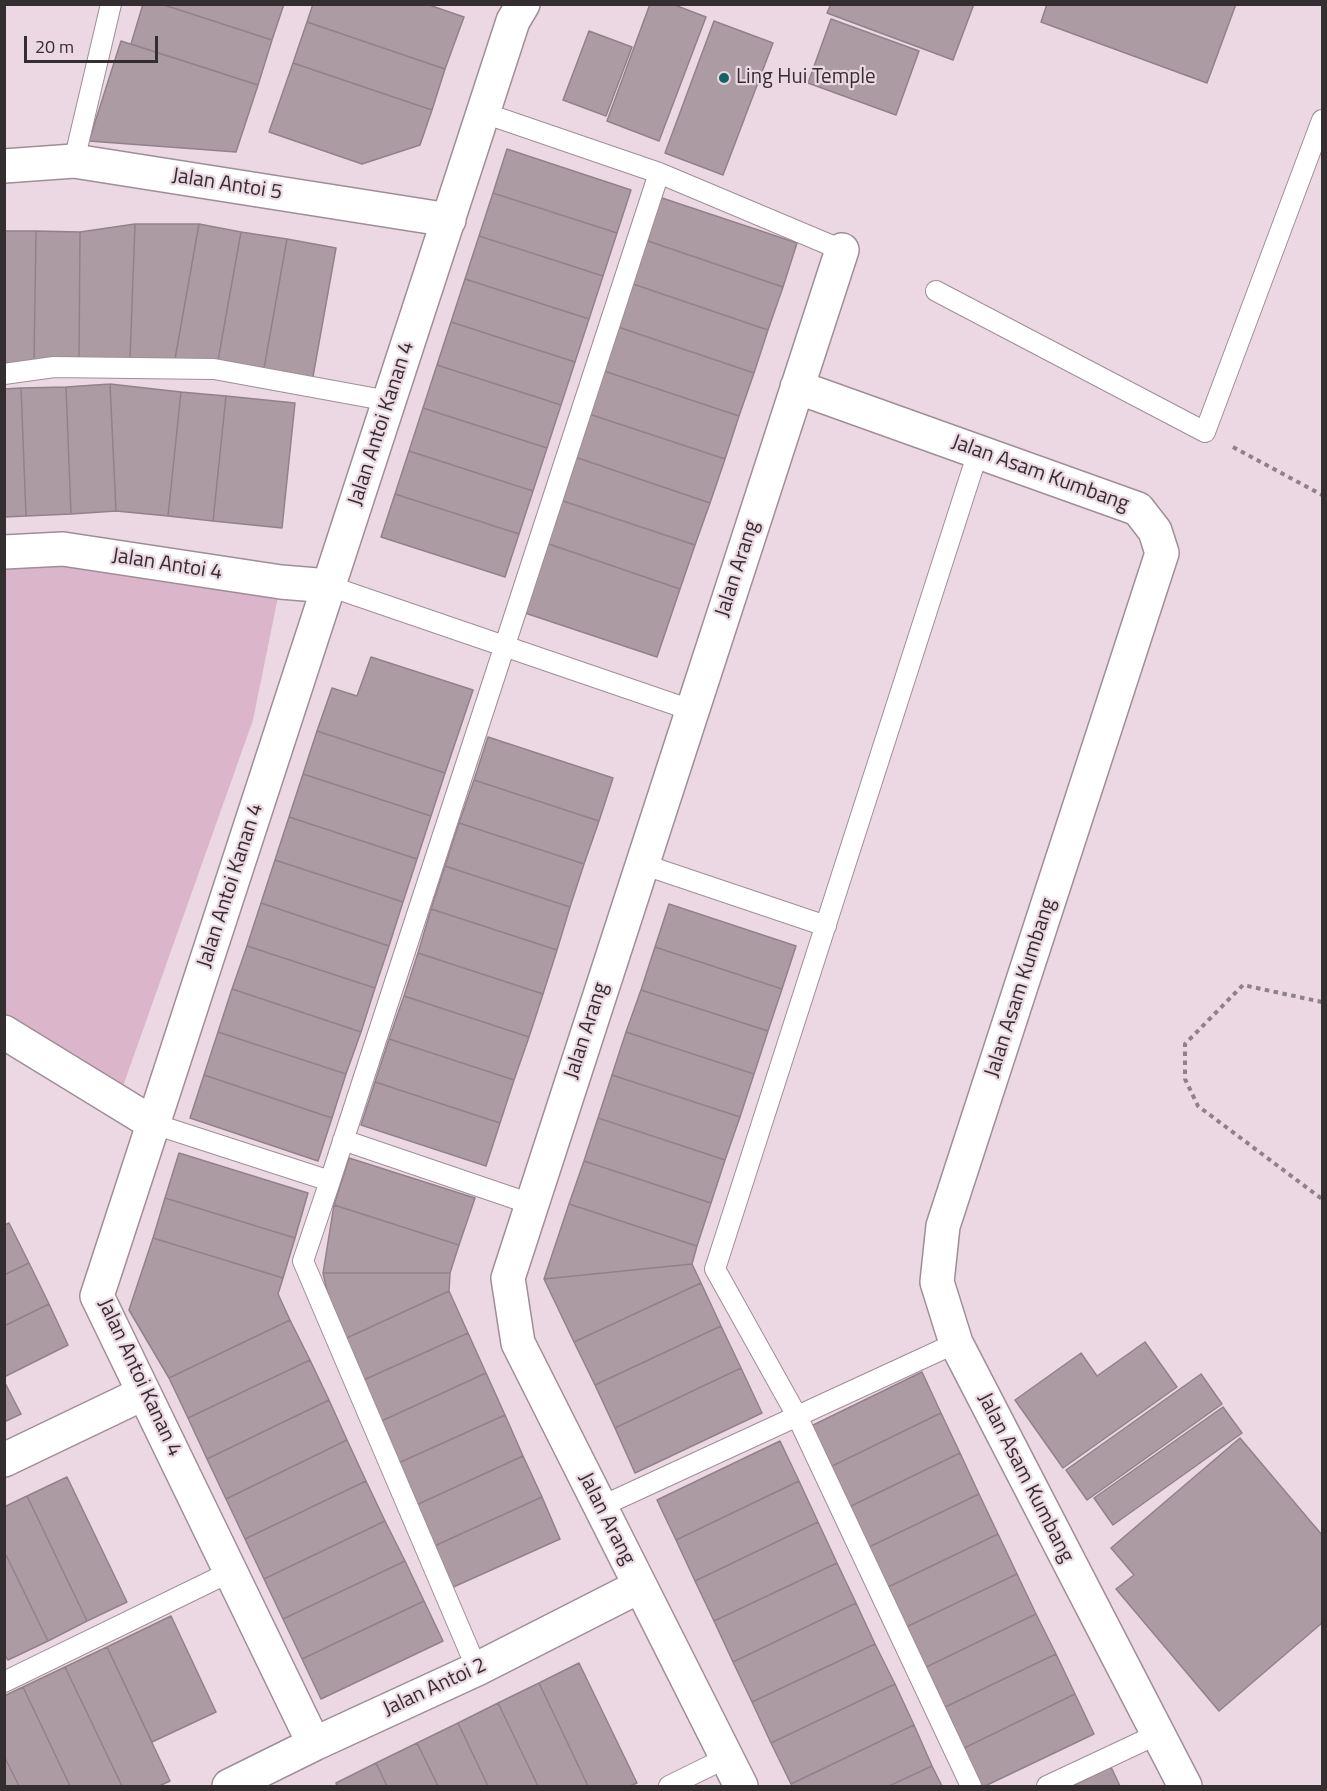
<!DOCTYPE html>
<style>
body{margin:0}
#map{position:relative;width:1327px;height:1791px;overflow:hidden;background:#ebd8e2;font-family:"Titillium Web",sans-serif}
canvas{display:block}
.frame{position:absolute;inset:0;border:6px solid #352e31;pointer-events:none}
.scale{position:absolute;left:24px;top:36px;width:134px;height:27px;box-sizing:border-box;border:3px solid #352e31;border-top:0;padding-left:8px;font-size:18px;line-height:21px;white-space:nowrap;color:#352e31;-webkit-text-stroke:4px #ebd8e2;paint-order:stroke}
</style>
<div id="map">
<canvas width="1327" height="1791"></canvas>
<div class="frame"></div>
<div class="scale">20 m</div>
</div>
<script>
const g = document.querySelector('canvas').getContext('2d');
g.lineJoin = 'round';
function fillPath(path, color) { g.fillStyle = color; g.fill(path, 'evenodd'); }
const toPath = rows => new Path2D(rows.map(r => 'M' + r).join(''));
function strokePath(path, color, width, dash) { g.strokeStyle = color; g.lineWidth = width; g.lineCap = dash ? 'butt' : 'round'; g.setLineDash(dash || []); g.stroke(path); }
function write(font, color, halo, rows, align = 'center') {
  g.font = font + ' "Titillium Web",sans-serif'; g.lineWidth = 4.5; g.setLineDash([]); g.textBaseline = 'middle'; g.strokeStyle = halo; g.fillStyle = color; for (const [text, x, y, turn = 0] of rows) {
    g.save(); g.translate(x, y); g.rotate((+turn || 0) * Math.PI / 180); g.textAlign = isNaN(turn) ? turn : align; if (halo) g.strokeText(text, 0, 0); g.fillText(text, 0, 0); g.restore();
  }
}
fillPath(toPath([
 [5,552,281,582,253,720,117,1103,5,1032]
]), '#dbb5c9');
const building = toPath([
 [143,4,161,4,272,40,258,85,131,44,143,4],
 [161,4,284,4,272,40,161,4],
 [313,4,426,4,464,17,445,69,307,22,313,4],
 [650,4,672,4,706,17,659,141,607,121,650,4],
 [831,4,974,4,953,60,827,13,831,4],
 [1047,4,1236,4,1207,83,1041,22,1047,4],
 [831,19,919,51,896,115,808,83,831,19],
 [714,21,773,43,723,175,665,153,714,21],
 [307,22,445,69,432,110,293,63,307,22],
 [589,31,632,47,606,116,563,100,589,31],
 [121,41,258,85,236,152,89,141,121,41],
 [293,63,432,110,420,145,362,164,269,132,293,63],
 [507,149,631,190,617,233,493,193,507,149],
 [493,193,617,233,603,276,479,236,493,193],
 [659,197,797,243,783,287,645,240,659,197],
 [135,224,199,224,175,359,130,359,135,224],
 [135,224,130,359,79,358,80,232,135,224],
 [199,224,241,232,217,366,175,359,199,224],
 [4,231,36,231,34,363,4,363,4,231],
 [36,231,80,232,79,358,34,363,36,231],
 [241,232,287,239,263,374,217,366,241,232],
 [479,236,603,276,589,319,465,279,479,236],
 [287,239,336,248,312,382,263,374,287,239],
 [645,240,783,287,768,330,630,283,645,240],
 [465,279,589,319,575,362,451,322,465,279],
 [630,283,768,330,754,373,615,326,630,283],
 [451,322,575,362,561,405,437,365,451,322],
 [615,326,754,373,739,416,601,370,615,326],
 [437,365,561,405,547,448,423,408,437,365],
 [601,370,739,416,725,459,586,413,601,370],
 [110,384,116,511,71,514,66,387,110,384],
 [110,384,181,392,168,516,116,511,110,384],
 [66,387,71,514,26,516,21,388,66,387],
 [21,388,26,516,4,517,4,389,21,388],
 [181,392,226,396,213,521,168,516,181,392],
 [226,396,295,403,282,528,213,521,226,396],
 [423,408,547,448,533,491,409,451,423,408],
 [586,413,725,459,710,503,572,456,586,413],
 [409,451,533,491,519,534,395,494,409,451],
 [572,456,710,503,695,545,557,499,572,456],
 [395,494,519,534,505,577,381,537,395,494],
 [557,499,695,545,680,589,543,542,557,499],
 [543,542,680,589,657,657,519,611,543,542],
 [371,657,473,690,445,773,317,731,332,688,357,696,371,657],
 [317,731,445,773,431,816,303,774,317,731],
 [488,737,613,778,599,821,474,780,488,737],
 [303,774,431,816,417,859,289,817,303,774],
 [474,780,599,821,584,864,459,823,474,780],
 [289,817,417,859,403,902,275,860,289,817],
 [459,823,584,864,570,907,445,866,459,823],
 [275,860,403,902,389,946,261,903,275,860],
 [445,866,570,907,557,950,431,909,445,866],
 [261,903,389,946,375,988,247,946,261,903],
 [669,904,796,946,782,989,655,947,669,904],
 [431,909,557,950,543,994,418,953,431,909],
 [247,946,375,988,361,1032,232,989,247,946],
 [655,947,782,989,768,1031,641,990,655,947],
 [418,953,543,994,529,1037,404,996,418,953],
 [232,989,361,1032,346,1074,218,1032,232,989],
 [641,990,768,1031,754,1074,626,1032,641,990],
 [404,996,529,1037,514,1080,389,1039,404,996],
 [218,1032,346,1074,332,1118,204,1075,218,1032],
 [626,1032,754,1074,740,1117,612,1075,626,1032],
 [389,1039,514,1080,500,1123,375,1082,389,1039],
 [204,1075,332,1118,318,1161,190,1118,204,1075],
 [612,1075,740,1117,725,1160,598,1118,612,1075],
 [375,1082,500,1123,486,1166,361,1125,375,1082],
 [598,1118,725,1160,711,1203,584,1161,598,1118],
 [179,1153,308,1193,295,1238,165,1198,179,1153],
 [349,1158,475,1198,459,1245,334,1205,349,1158],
 [584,1161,711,1203,697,1246,569,1204,584,1161],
 [165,1198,295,1238,283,1278,153,1238,165,1198],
 [569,1204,697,1246,692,1264,544,1279,569,1204],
 [334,1205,459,1245,450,1273,323,1273,334,1205],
 [9,1223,29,1263,4,1275,4,1225,9,1223],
 [153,1238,283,1278,278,1294,290,1320,169,1378,129,1310,153,1238],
 [29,1263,49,1304,4,1326,4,1275,29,1263],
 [692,1264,701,1283,574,1342,544,1279,692,1264],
 [323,1273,450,1273,449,1291,338,1342,323,1273],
 [701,1283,721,1326,595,1385,574,1342,701,1283],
 [449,1291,468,1333,357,1383,338,1342,449,1291],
 [49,1304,68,1345,4,1377,4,1326,49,1304],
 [290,1320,310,1360,188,1418,169,1378,290,1320],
 [721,1326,741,1368,615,1428,595,1385,721,1326],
 [468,1333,486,1373,375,1424,357,1383,468,1333],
 [1145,1342,1177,1387,1063,1468,1015,1400,1081,1353,1097,1376,1145,1342],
 [310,1360,329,1400,207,1459,188,1418,310,1360],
 [741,1368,762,1413,635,1473,615,1428,741,1368],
 [922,1372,941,1413,824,1470,805,1429,922,1372],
 [486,1373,505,1415,394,1465,375,1424,486,1373],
 [1201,1374,1222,1404,1087,1500,1066,1470,1201,1374],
 [4,1381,21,1414,4,1422,4,1381],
 [329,1400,347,1440,226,1499,207,1459,329,1400],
 [1223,1407,1242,1433,1113,1525,1094,1498,1223,1407],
 [941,1413,960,1453,843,1510,824,1470,941,1413],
 [505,1415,523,1456,412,1507,394,1465,505,1415],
 [1240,1438,1322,1535,1322,1623,1219,1711,1116,1589,1134,1575,1111,1548,1240,1438],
 [347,1440,366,1481,245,1539,226,1499,347,1440],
 [780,1441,799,1481,676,1540,657,1500,780,1441],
 [960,1453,979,1494,863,1550,843,1510,960,1453],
 [523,1456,542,1497,430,1548,412,1507,523,1456],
 [67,1477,127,1602,87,1621,27,1496,67,1477],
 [366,1481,385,1521,264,1579,245,1539,366,1481],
 [799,1481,818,1522,695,1581,676,1540,799,1481],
 [979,1494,998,1534,882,1590,863,1550,979,1494],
 [27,1496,87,1621,48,1641,4,1551,4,1507,27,1496],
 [542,1497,560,1539,449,1589,430,1548,542,1497],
 [385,1521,405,1561,283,1619,264,1579,385,1521],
 [818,1522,837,1563,714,1621,695,1581,818,1522],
 [998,1534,1017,1574,900,1630,882,1590,998,1534],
 [4,1551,48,1641,8,1660,4,1654,4,1551],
 [405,1561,424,1601,302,1659,283,1619,405,1561],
 [837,1563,856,1603,733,1662,714,1621,837,1563],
 [1017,1574,1036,1614,920,1670,900,1630,1017,1574],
 [424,1601,443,1641,321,1699,302,1659,424,1601],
 [856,1603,875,1644,752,1702,733,1662,856,1603],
 [1036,1614,1056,1654,939,1710,920,1670,1036,1614],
 [171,1616,216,1712,152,1742,107,1647,171,1616],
 [875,1644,895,1684,771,1743,752,1702,875,1644],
 [107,1647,170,1781,159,1786,122,1786,65,1667,107,1647],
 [1056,1654,1075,1694,958,1751,939,1710,1056,1654],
 [579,1663,637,1783,630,1786,588,1786,539,1683,579,1663],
 [65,1667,122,1786,70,1786,23,1687,65,1667],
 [539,1683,588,1786,538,1786,498,1703,539,1683],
 [895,1684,914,1725,791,1784,771,1743,895,1684],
 [23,1687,70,1786,19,1786,4,1756,4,1696,23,1687],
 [1075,1694,1094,1734,985,1786,975,1786,958,1751,1075,1694],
 [498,1703,538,1786,488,1786,458,1723,498,1703],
 [458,1723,488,1786,438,1786,417,1743,458,1723],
 [914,1725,932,1766,889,1786,792,1786,791,1784,914,1725],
 [417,1743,438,1786,387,1786,376,1763,417,1743],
 [4,1756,19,1786,4,1786,4,1756],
 [376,1763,387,1786,337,1786,336,1783,376,1763],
 [932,1766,942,1786,889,1786,932,1766],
 [1111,1767,1120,1786,1072,1786,1111,1767]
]);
fillPath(building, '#ad9ba4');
strokePath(building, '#92818a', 1.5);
const lane = toPath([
 [484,113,659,173,842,250],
 [74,161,111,4],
 [936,291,1205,432,1322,120],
 [4,374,54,367,214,369,389,401],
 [329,586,691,710],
 [642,864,826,926],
 [154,1124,330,1181,303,1261,477,1669],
 [343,1140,531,1204],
 [330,1181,659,173],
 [600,1507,956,1343],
 [4,1682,230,1572],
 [669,1786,726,1758],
 [971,1786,797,1416,715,1269,978,452],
 [1047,1786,1158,1734]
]);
const street = toPath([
 [4,166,74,161,449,220],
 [797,387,1138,509,1155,531,1162,553,943,1226,937,1282,956,1343,1185,1786],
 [4,552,63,549,281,582,329,586],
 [4,1032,154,1124],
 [4,1460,144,1393],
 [314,1744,97,1296,513,21,523,4],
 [229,1786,314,1744,477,1669,640,1586],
 [741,1786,518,1343,508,1278,842,250]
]);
strokePath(lane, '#a08e97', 22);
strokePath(street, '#a08e97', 36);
strokePath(toPath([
 [1233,447,1322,495],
 [1322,1002,1243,985,1185,1044,1185,1079,1198,1106,1322,1199]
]), '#8e8188', 4, [4.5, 4.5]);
strokePath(lane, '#fff', 20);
strokePath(street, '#fff', 33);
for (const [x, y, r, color] of [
 [724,78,6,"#156465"]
]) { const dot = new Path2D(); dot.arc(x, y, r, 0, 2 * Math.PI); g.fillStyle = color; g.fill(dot); strokePath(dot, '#ebd8e2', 2); }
write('21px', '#352e31', '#ebd8e2', [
 ["Ling Hui Temple",736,78]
], 'left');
write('21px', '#352e31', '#ebd8e2', [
 ["Jalan Antoi 5",227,185,9],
 ["Jalan Antoi Kanan 4",382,424,-72],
 ["Jalan Asam Kumbang",1040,474,20],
 ["Jalan Antoi 4",167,565,9],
 ["Jalan Arang",738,569,-72],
 ["Jalan Antoi Kanan 4",231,886,-72],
 ["Jalan Asam Kumbang",1021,988,-72],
 ["Jalan Arang",587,1031,-72],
 ["Jalan Antoi Kanan 4",139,1378,65],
 ["Jalan Asam Kumbang",1025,1478,63],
 ["Jalan Arang",606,1519,63],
 ["Jalan Antoi 2",435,1688,-25]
]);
</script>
